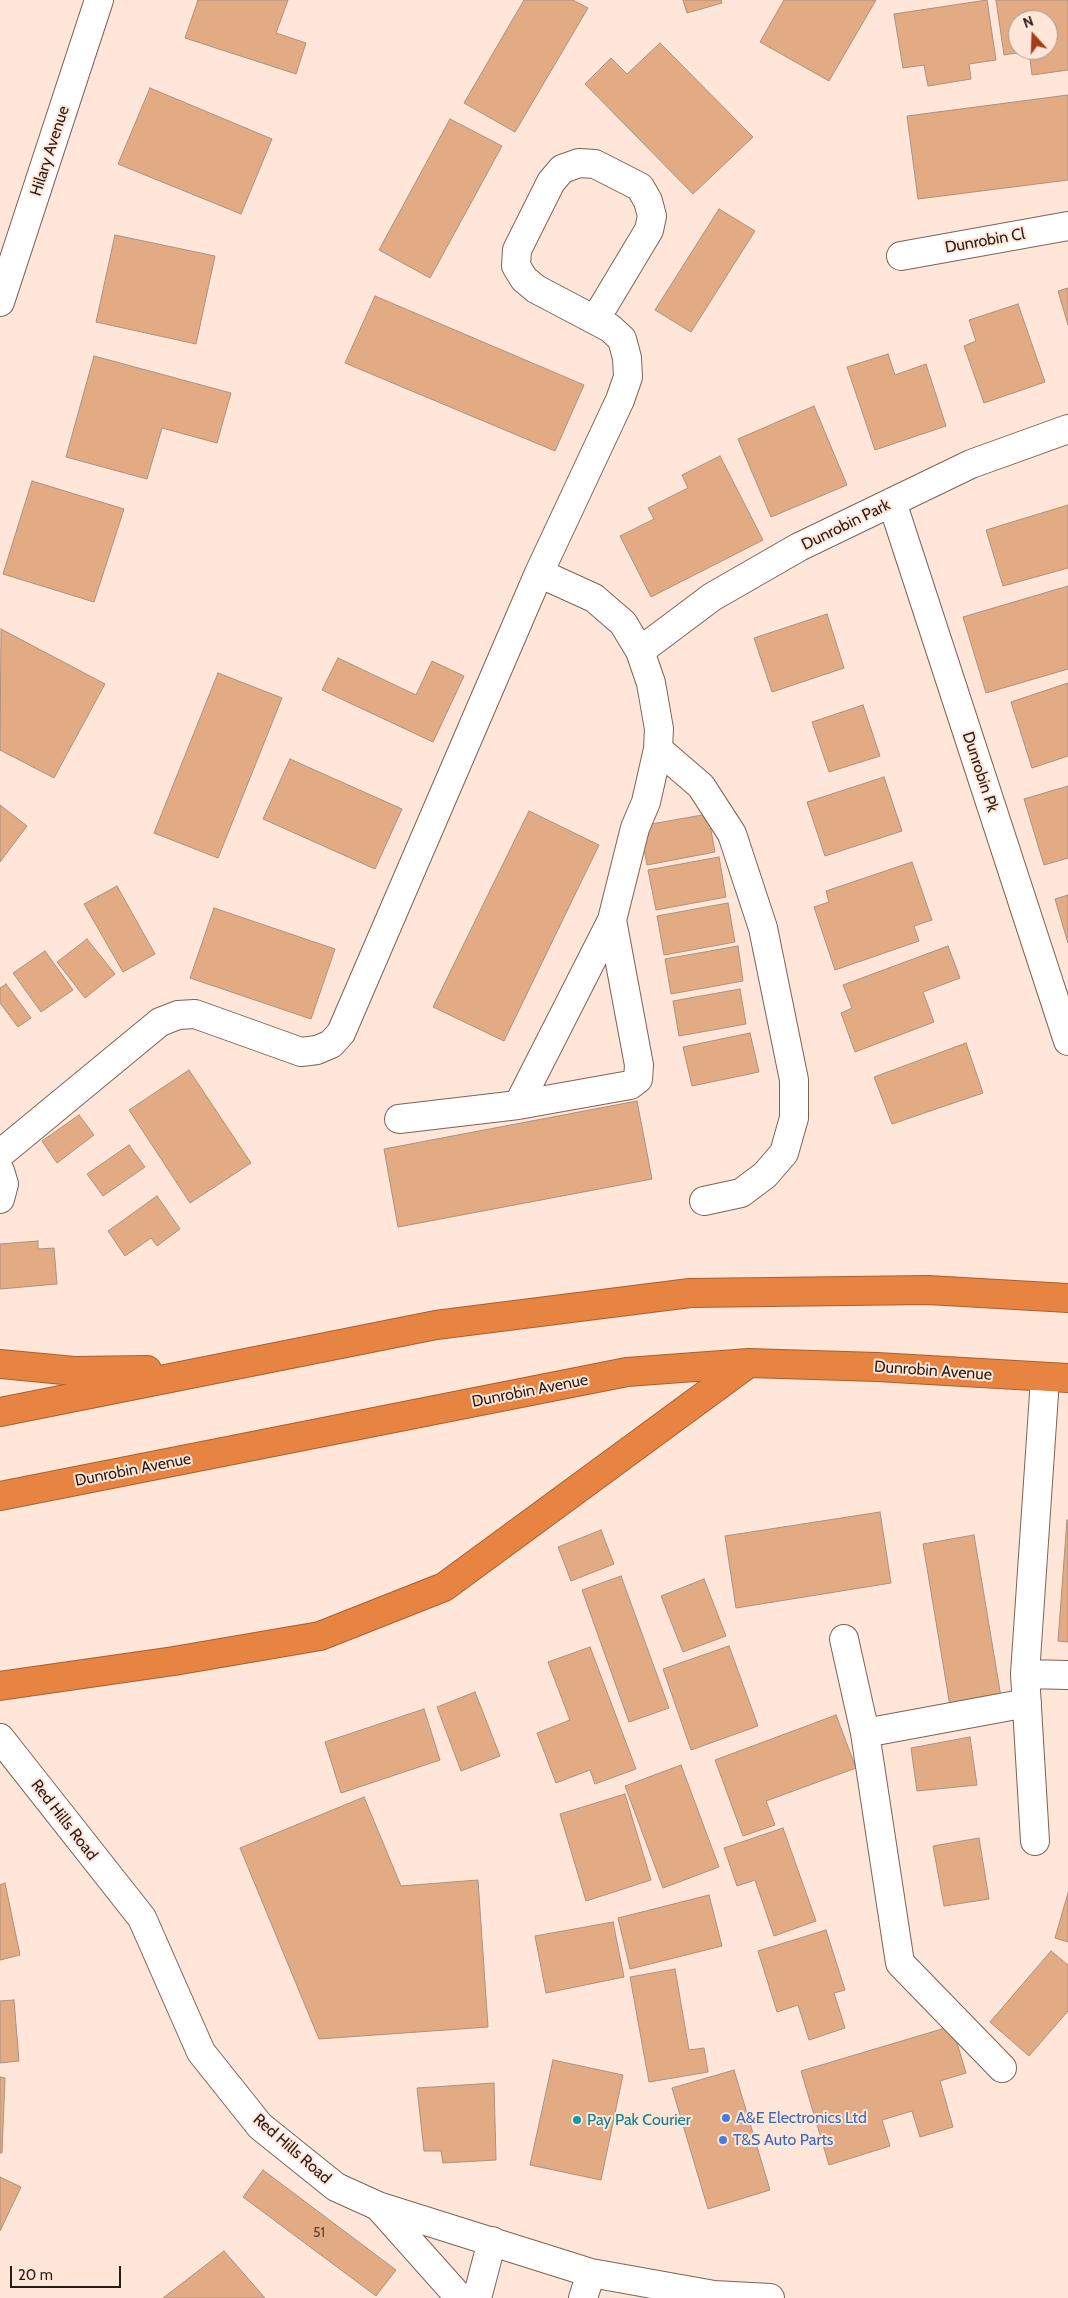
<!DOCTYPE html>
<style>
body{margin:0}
#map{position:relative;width:1068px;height:2298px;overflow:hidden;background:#ffe6d9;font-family:Cabin,sans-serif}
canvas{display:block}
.north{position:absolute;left:1008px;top:10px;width:50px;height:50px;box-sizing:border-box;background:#ffe6d9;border:1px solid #a9958b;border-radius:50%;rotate:340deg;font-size:14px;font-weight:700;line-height:20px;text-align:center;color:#271c16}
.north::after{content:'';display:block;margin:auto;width:18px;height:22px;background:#a33d16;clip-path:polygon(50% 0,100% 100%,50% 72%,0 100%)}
.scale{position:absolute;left:10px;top:2266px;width:111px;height:22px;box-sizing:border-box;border:2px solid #271c16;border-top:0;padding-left:6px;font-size:15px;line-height:18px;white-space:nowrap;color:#271c16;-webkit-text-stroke:4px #ffe6d9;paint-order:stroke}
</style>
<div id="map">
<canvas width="1068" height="2298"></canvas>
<div class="north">N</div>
<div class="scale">20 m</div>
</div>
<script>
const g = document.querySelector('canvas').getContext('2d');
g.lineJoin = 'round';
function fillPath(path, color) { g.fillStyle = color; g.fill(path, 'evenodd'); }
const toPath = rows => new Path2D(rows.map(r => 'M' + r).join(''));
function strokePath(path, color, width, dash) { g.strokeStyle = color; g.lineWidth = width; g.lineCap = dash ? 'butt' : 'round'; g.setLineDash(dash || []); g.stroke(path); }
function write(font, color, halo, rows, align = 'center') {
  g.font = font + ' Cabin,sans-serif'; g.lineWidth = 4; g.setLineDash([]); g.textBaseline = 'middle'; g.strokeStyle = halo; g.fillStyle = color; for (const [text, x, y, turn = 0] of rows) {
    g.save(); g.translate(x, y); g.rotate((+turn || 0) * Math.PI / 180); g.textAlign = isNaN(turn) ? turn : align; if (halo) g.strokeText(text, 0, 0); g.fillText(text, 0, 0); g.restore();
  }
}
const building = toPath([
 [198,0,288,0,276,33,306,43,296,74,185,38,198,0],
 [524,0,573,0,588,8,515,132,464,103,524,0],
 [683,0,721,0,722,3,687,13,683,0],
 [784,0,876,0,829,81,760,42,784,0],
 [987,0,996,60,969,64,971,79,928,86,924,65,903,68,894,14,987,0],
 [996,0,1068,0,1068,70,1032,75,1029,51,1004,55,996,0],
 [1018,20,1048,20,1048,50,1018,50,1018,20],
 [660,43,753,137,693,194,585,84,611,58,627,74,660,43],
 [150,88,272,139,241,214,118,164,150,88],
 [1068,95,1068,180,918,199,907,116,1068,95],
 [450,119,502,146,430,278,379,250,450,119],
 [719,209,755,231,691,332,655,310,719,209],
 [115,235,215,256,196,344,96,322,115,235],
 [1068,288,1068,325,1058,291,1068,288],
 [375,296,584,385,555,451,345,363,375,296],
 [1018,304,1045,382,984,403,964,346,976,341,969,320,1018,304],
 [888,354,895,375,926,364,946,426,875,450,847,367,888,354],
 [94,356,231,393,217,443,162,428,147,479,66,457,94,356],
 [814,406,847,485,771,517,738,439,814,406],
 [720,456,763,540,651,597,620,536,654,519,648,508,688,488,682,475,720,456],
 [32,481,124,509,94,602,3,574,32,481],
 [1068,505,1068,568,1003,586,986,530,1068,505],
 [1068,586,1068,669,986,693,963,617,1068,586],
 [827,614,844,668,772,692,754,638,827,614],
 [1,629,105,684,54,778,0,750,1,629],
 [338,658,416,695,432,661,464,676,433,742,322,690,338,658],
 [218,673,282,698,218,858,154,833,218,673],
 [1068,683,1068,756,1032,768,1011,702,1068,683],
 [863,705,880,756,829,772,812,722,863,705],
 [290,759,402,809,375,869,263,819,290,759],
 [884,777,902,831,825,856,807,802,884,777],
 [1068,786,1068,858,1044,865,1024,799,1068,786],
 [0,805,27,826,0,862,0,805],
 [529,811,599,845,504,1041,433,1007,529,811],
 [708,814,715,852,647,865,640,826,708,814],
 [719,857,726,897,656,910,648,870,719,857],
 [912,862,932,920,914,926,919,941,835,970,814,907,829,902,826,891,912,862],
 [117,886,155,954,123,972,84,904,117,886],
 [1068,895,1068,943,1055,899,1068,895],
 [728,903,735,942,664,955,657,916,728,903],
 [214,908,335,949,311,1019,190,978,214,908],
 [87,939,115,974,85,998,57,962,87,939],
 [738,946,743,981,671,994,665,959,738,946],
 [948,946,960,978,923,992,934,1022,855,1052,841,1013,852,1008,843,985,948,946],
 [45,951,73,990,41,1012,13,973,45,951],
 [6,984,31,1018,18,1027,0,1003,0,988,6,984],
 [740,989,746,1024,679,1036,673,1001,740,989],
 [750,1033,759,1072,692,1086,683,1047,750,1033],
 [966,1043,983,1093,892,1124,874,1077,966,1043],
 [189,1070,251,1163,190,1203,129,1110,189,1070],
 [637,1101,652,1179,398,1227,384,1149,637,1101],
 [79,1115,94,1135,57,1163,42,1141,79,1115],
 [129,1145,145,1167,103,1196,87,1174,129,1145],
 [157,1196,180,1229,157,1246,151,1238,125,1256,108,1231,157,1196],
 [38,1241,38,1249,54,1248,57,1284,0,1289,0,1244,38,1241],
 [880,1512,891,1583,736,1608,725,1536,880,1512],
 [1067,1520,1068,1520,1068,1642,1058,1641,1067,1520],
 [601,1530,614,1564,571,1581,558,1547,601,1530],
 [974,1535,1002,1703,951,1712,923,1544,974,1535],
 [621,1576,669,1708,629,1722,582,1590,621,1576],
 [704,1579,726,1636,683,1652,661,1596,704,1579],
 [729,1646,758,1726,691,1750,663,1669,729,1646],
 [590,1647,636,1769,595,1784,590,1770,556,1783,537,1733,570,1720,548,1662,590,1647],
 [475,1692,500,1756,461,1771,437,1707,475,1692],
 [424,1709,440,1760,341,1793,325,1742,424,1709],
 [836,1715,856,1768,766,1801,775,1825,743,1836,715,1760,836,1715],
 [970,1737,977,1785,917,1791,911,1748,970,1737],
 [681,1765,719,1867,663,1888,625,1786,681,1765],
 [625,1794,651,1880,586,1901,560,1814,625,1794],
 [364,1797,401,1886,478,1880,488,2027,319,2039,240,1848,364,1797],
 [783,1828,816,1921,774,1936,755,1880,737,1886,724,1848,783,1828],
 [979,1838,989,1899,944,1906,933,1846,979,1838],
 [5,1883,20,1955,0,1960,0,1885,5,1883],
 [1068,1893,1068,1942,1055,1938,1068,1893],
 [709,1895,722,1946,630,1969,618,1918,709,1895],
 [613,1922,624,1977,546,1993,535,1936,613,1922],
 [826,1930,845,1990,834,1993,845,2028,809,2040,798,2005,777,2012,758,1951,826,1930],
 [1051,1951,1068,1965,1068,2011,1029,2056,990,2022,1051,1951],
 [675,1969,689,2050,704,2048,708,2072,649,2082,630,1977,675,1969],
 [14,2000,19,2061,0,2063,0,2001,14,2000],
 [952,2026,966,2073,940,2081,953,2127,920,2137,912,2111,882,2120,890,2146,829,2165,801,2071,952,2026],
 [553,2060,623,2075,601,2180,530,2165,553,2060],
 [734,2070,770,2190,708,2209,672,2088,734,2070],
 [0,2077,5,2078,2,2153,0,2153,0,2077],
 [494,2083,496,2160,443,2163,441,2151,424,2151,417,2088,494,2083],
 [263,2170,396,2270,376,2296,243,2197,263,2170],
 [0,2177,21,2187,0,2231,0,2177],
 [224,2251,265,2298,163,2298,224,2251]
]);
fillPath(building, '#e3ab84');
strokePath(building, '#ab917f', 1);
const street = toPath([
 [901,256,1068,226],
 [0,302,99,0],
 [892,502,1068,1041],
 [640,651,712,597,799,547,971,464,1068,429],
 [658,749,701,786,732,834,763,928,794,1080,794,1118,784,1153,765,1175,741,1193,704,1201],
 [518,1105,612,920,635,828,646,802,658,749,659,729,651,683,640,651,623,623,594,598,539,573],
 [399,1119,518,1105,613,1088,630,1085,638,1079,639,1065,612,920],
 [0,1154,160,1022,178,1015,195,1014,301,1052,317,1050,331,1044,341,1033,539,573,620,400,628,377,627,358,622,339,610,328,536,289,524,279,516,266,517,250,551,182,562,169,579,163,595,164,640,187,648,201,652,216,649,230,595,320],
 [0,1171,4,1184,0,1199],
 [844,1639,865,1733,1027,1703],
 [1025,1674,1068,1675],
 [865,1733,900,1963,1002,2068],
 [1035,1841,1025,1674,1045,1379]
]);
const secondary = toPath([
 [0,1738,142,1918,201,2052,260,2126,336,2187,378,2206,591,2273,714,2295,770,2298],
 [378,2206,460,2298],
 [477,2298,492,2241],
 [583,2298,591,2273]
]);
const highway = toPath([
 [0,1364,74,1371,147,1370],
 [0,1412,436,1325,690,1293,928,1290,1068,1298],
 [0,1496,627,1372,749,1363,877,1367,1068,1378],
 [0,1686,174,1661,320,1636,444,1587,749,1363]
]);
strokePath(street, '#7e6355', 30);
strokePath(secondary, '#7e6355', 30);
strokePath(highway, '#a46033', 30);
strokePath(street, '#fff', 28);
strokePath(secondary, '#fff', 28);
strokePath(highway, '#e88442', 28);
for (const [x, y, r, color] of [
 [726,2118,5,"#3f7fe0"],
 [577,2120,5,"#0f9aa8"],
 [723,2140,5,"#3f7fe0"]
]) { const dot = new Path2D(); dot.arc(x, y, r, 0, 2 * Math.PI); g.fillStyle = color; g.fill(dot); strokePath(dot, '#ffe6d9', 2); }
write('14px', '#564032', null, [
 ["51",319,2233]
]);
write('16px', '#271c16', '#ffe6d9', [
 ["Hilary Avenue",50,151,-72],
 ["Dunrobin Cl",985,241,-10],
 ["Dunrobin Park",846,525,-26],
 ["Dunrobin Pk",980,772,72],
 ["Dunrobin Avenue",933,1371,4],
 ["Dunrobin Avenue",530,1391,-11],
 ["Dunrobin Avenue",133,1470,-11],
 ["Red Hills Road",64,1820,52],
 ["Red Hills Road",292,2149,41]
]);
write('16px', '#366cbe', '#ffe6d9', [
 ["A&E Electronics Ltd",736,2118],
 ["T&S Auto Parts",733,2140]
], 'left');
write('16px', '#0d838f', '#ffe6d9', [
 ["Pay Pak Courier",587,2120]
], 'left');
</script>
